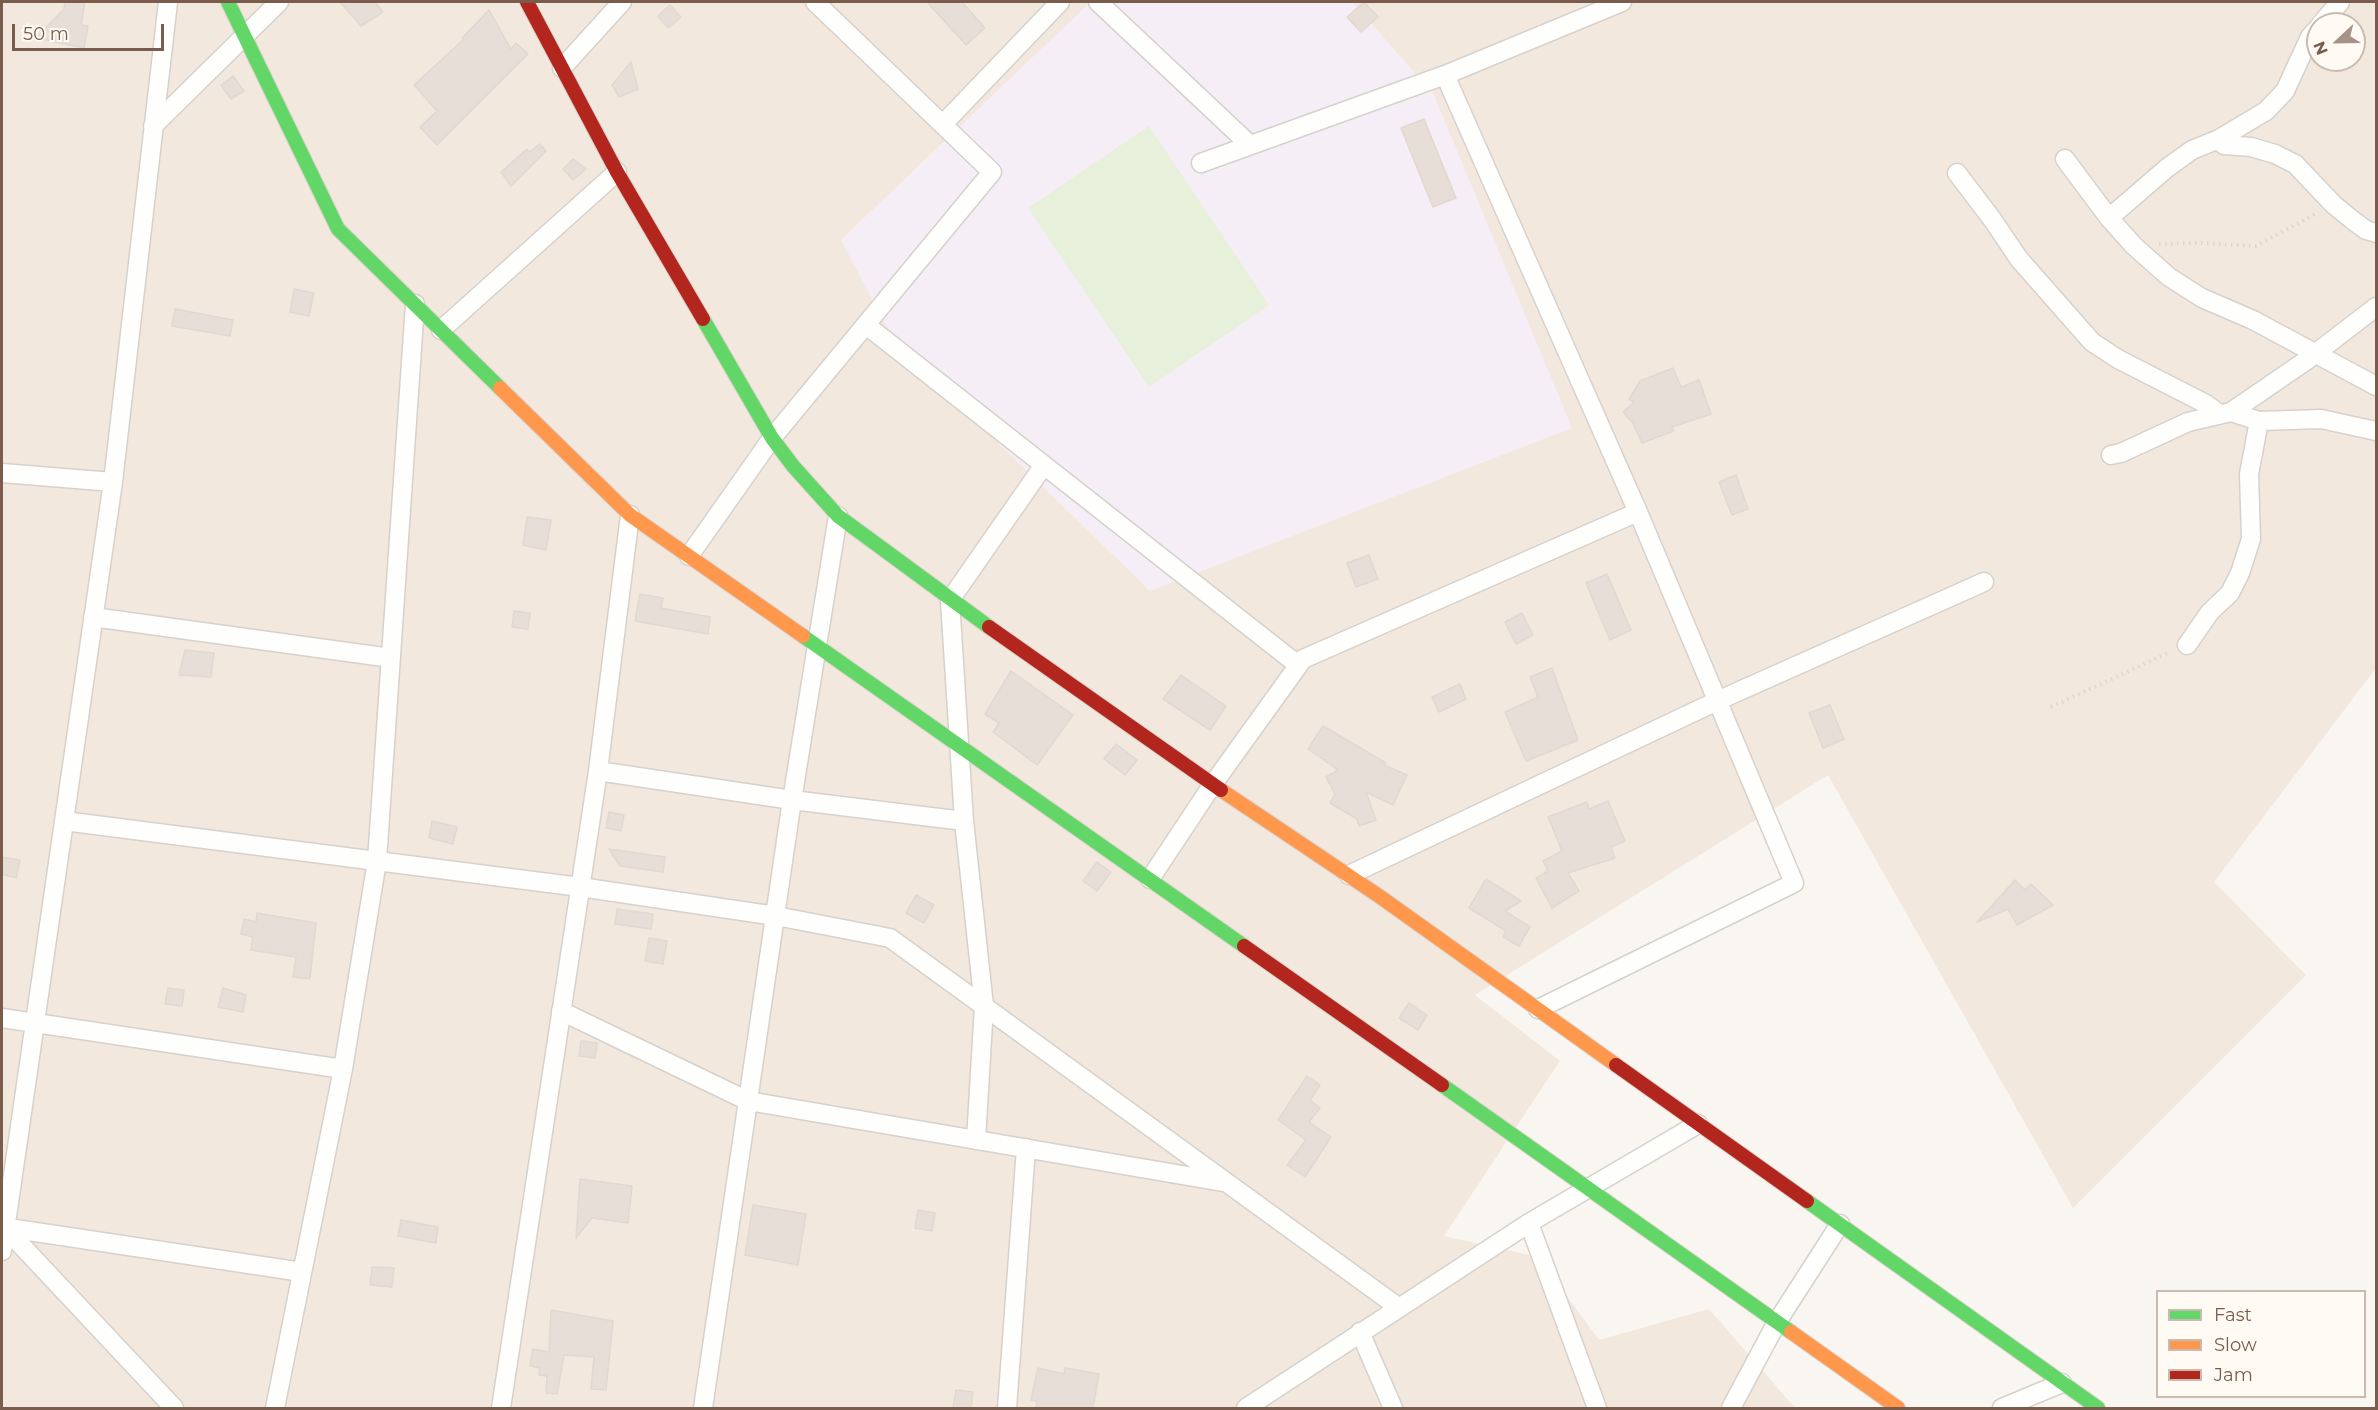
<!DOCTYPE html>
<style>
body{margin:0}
#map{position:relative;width:2378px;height:1410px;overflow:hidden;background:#f9f5f0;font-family:Montserrat,sans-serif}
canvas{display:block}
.frame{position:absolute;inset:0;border:3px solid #7a5c4d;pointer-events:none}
.legend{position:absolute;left:2156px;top:1290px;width:210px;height:108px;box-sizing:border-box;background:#fffaf3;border:2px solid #cabbb1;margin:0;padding:8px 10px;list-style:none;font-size:18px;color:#7a5c4d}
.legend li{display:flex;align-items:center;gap:12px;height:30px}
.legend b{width:30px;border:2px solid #cabbb1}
.north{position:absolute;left:2306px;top:12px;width:60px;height:60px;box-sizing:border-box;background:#fffaf3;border:2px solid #cabbb1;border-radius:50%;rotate:248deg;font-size:16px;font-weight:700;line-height:24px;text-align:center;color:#7a5c4d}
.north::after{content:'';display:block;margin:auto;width:21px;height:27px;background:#a69286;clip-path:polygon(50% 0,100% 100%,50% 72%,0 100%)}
.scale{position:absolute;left:12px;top:24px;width:152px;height:27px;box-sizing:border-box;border:3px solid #7a5c4d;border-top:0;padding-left:8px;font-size:18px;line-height:21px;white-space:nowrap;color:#7a5c4d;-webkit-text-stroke:4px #fffaf3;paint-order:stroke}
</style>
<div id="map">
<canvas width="2378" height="1410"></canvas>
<div class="frame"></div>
<ul class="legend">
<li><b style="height:8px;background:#63d668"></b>Fast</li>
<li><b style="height:8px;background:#ff974d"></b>Slow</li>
<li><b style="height:8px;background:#b3261e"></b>Jam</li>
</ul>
<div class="north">N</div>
<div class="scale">50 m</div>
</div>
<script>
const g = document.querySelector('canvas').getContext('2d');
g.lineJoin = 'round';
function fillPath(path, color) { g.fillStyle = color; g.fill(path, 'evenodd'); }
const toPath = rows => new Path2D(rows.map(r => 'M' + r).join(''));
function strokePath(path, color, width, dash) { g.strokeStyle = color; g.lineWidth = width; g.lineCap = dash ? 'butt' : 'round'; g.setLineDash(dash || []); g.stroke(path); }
fillPath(toPath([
 [2,2,1091,2,841,240,1150,591,1434,95,1352,2,2376,2,2376,668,2214,882,2306,975,2073,1208,1828,775,1475,995,1560,1061,1444,1236,1538,1257,1599,1340,1709,1309,1795,1408,2,1408],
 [2318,24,2354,24,2354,60,2318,60]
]), '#f2e8de');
fillPath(toPath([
 [1091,2,1352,2,1434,95,1572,428,1150,591,896,344,841,240]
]), '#f6eef6');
fillPath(toPath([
 [1149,126,1269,305,1149,387,1028,208]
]), '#e7f0db');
const building = toPath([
 [65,2,85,2,81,25,88,26,84,48,36,38,64,9,65,2],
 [340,2,375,2,383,12,361,26,340,2],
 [927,2,962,2,985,28,966,45,927,2],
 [1364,2,1378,17,1361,32,1347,17,1364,2],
 [670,5,681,17,668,28,658,16,670,5],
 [489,10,511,49,516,43,528,54,437,145,420,127,437,111,414,85,463,40,462,38,489,10],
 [631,62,638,89,619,97,612,85,631,62],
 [233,76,244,91,231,99,221,85,233,76],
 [1424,119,1456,198,1433,207,1401,128,1424,119],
 [540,144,546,151,511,186,501,172,527,149,529,152,540,144],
 [573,159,586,169,573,180,563,169,573,159],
 [294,289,314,293,309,316,290,312,294,289],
 [175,309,233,320,230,336,172,326,175,309],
 [1673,368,1681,387,1699,380,1711,414,1672,427,1674,431,1642,443,1633,423,1623,412,1634,402,1629,399,1640,381,1673,368],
 [1736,475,1748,509,1732,515,1719,482,1736,475],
 [527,517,551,520,546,550,523,545,527,517],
 [1369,555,1378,579,1356,587,1347,563,1369,555],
 [1607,574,1631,630,1610,640,1586,583,1607,574],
 [640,594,663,598,661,608,710,617,708,634,635,621,640,594],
 [514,611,530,613,528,629,512,627,514,611],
 [1522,613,1533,635,1516,644,1505,622,1522,613],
 [185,650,214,653,211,677,179,675,185,650],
 [1552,668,1578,740,1526,761,1505,712,1538,697,1530,677,1552,668],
 [1011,671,1073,715,1037,765,993,732,999,723,985,714,1011,671],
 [1181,675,1226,706,1210,730,1163,699,1181,675],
 [1460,684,1466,699,1439,712,1432,697,1460,684],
 [1830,705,1844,739,1823,748,1809,713,1830,705],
 [1323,726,1386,763,1384,765,1407,775,1393,805,1366,792,1376,820,1359,826,1357,819,1330,803,1335,794,1326,777,1338,770,1308,749,1323,726],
 [1116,744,1137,760,1125,775,1104,759,1116,744],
 [1608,801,1625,841,1611,847,1615,858,1568,873,1579,891,1552,908,1536,878,1548,871,1543,861,1562,851,1548,817,1587,802,1589,809,1608,801],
 [609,812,624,815,621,831,606,828,609,812],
 [432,821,457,827,453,844,429,838,432,821],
 [609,849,665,857,663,872,620,866,609,849],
 [2,857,20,860,16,878,2,874,2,857],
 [1097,862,1111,872,1097,891,1083,881,1097,862],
 [1486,879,1521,901,1505,911,1530,927,1519,946,1503,937,1506,931,1469,908,1486,879],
 [2015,880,2025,890,2031,884,2053,905,2017,925,2008,909,1977,922,2015,880],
 [916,895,934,905,924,923,906,913,916,895],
 [617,909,653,914,651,929,615,924,617,909],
 [257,913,316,923,310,979,293,977,296,957,251,950,253,937,241,934,244,919,256,922,257,913],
 [649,938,667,941,663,964,645,961,649,938],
 [168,988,184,990,182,1006,165,1004,168,988],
 [223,988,246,995,243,1012,218,1007,223,988],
 [1409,1003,1427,1015,1418,1030,1399,1018,1409,1003],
 [581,1041,597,1043,595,1058,579,1056,581,1041],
 [1307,1076,1320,1085,1310,1100,1320,1108,1309,1122,1331,1137,1305,1177,1287,1165,1306,1140,1278,1120,1307,1076],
 [580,1179,632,1186,628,1223,592,1218,576,1238,580,1179],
 [753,1205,806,1214,798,1265,745,1255,753,1205],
 [918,1210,935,1213,932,1231,915,1228,918,1210],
 [401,1220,438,1227,436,1243,398,1236,401,1220],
 [372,1267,394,1268,392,1287,370,1285,372,1267],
 [551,1310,613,1321,606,1390,591,1389,594,1357,564,1355,557,1394,546,1393,547,1376,539,1375,540,1368,530,1366,533,1349,549,1352,551,1310],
 [1038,1368,1064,1374,1065,1368,1099,1374,1093,1408,1036,1408,1037,1401,1031,1400,1038,1368],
 [956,1390,973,1392,971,1408,953,1408,956,1390]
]);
fillPath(building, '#e6ded7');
strokePath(building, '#e2d8d2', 1.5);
const street = toPath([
 [1098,2,1250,145],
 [2321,24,2340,2],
 [562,68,622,2],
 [1445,75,1638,512,1794,883,1538,1009],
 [944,123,1060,2],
 [153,126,279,2],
 [2219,139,2224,145,2251,147,2275,154,2295,164,2334,205,2355,222,2366,230,2376,233],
 [2065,159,2109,218,2134,246,2169,277,2202,298,2253,320,2376,386],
 [1201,163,1445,75,1622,2],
 [1957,173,1992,219,2019,259,2092,342,2118,359,2206,404,2219,414],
 [2109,218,2167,168,2192,150,2219,139,2266,111,2285,91,2310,37,2318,28],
 [866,325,1298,665],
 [441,330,617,172],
 [2231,412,2259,421,2321,419,2376,431],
 [2111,455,2121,453,2188,422,2231,412,2307,360,2376,307],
 [2,473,113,482],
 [689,556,772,438,992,172,815,2],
 [93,617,391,658],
 [2187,645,2210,612,2230,593,2240,573,2251,539,2249,474,2259,421],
 [598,771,792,800,964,821],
 [64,821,580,887,776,916,890,938,1398,1307],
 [1349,875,1717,701,1984,582],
 [1150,879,1213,784,1303,659,1638,512],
 [561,1011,748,1101,1223,1182],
 [2,1018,343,1069],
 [976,1140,984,1006,964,821,950,600,1044,465],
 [1529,1223,1597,1408],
 [2,1227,302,1272],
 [5,1228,174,1408],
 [2,1251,113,482,168,2],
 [1360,1332,1393,1408],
 [275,1408,343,1069,377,861,415,304],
 [501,1408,598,771,630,515],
 [703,1408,792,800,838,516],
 [1007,1408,1026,1148],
 [1246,1408,1529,1223,1698,1124],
 [1731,1408,1777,1322,1840,1224],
 [2002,1408,2062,1383]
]);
const fast = toPath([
 [228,2,338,229,500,388],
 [703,319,772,438,793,466,838,516,989,627],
 [803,636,1244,946],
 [1442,1085,1791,1332],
 [1807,1201,2098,1408]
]);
const slow = toPath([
 [500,388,630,515,803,636],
 [1221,790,1379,896,1616,1065],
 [1791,1332,1898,1408]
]);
const jam = toPath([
 [527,2,617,172,703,319],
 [989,627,1221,790],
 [1244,946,1442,1085],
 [1616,1065,1807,1201]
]);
strokePath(street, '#d7d1cb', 21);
strokePath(fast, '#d9d2cb', 16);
strokePath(slow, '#d9d2cb', 16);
strokePath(jam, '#d9d2cb', 16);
strokePath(toPath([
 [2159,244,2198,243,2256,246,2317,213],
 [2051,707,2170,652]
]), '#dcd5d0', 4, [1.5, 4.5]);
strokePath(street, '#fefefd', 18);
strokePath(fast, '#63d668', 14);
strokePath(slow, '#ff974d', 14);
strokePath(jam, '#b3261e', 14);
</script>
